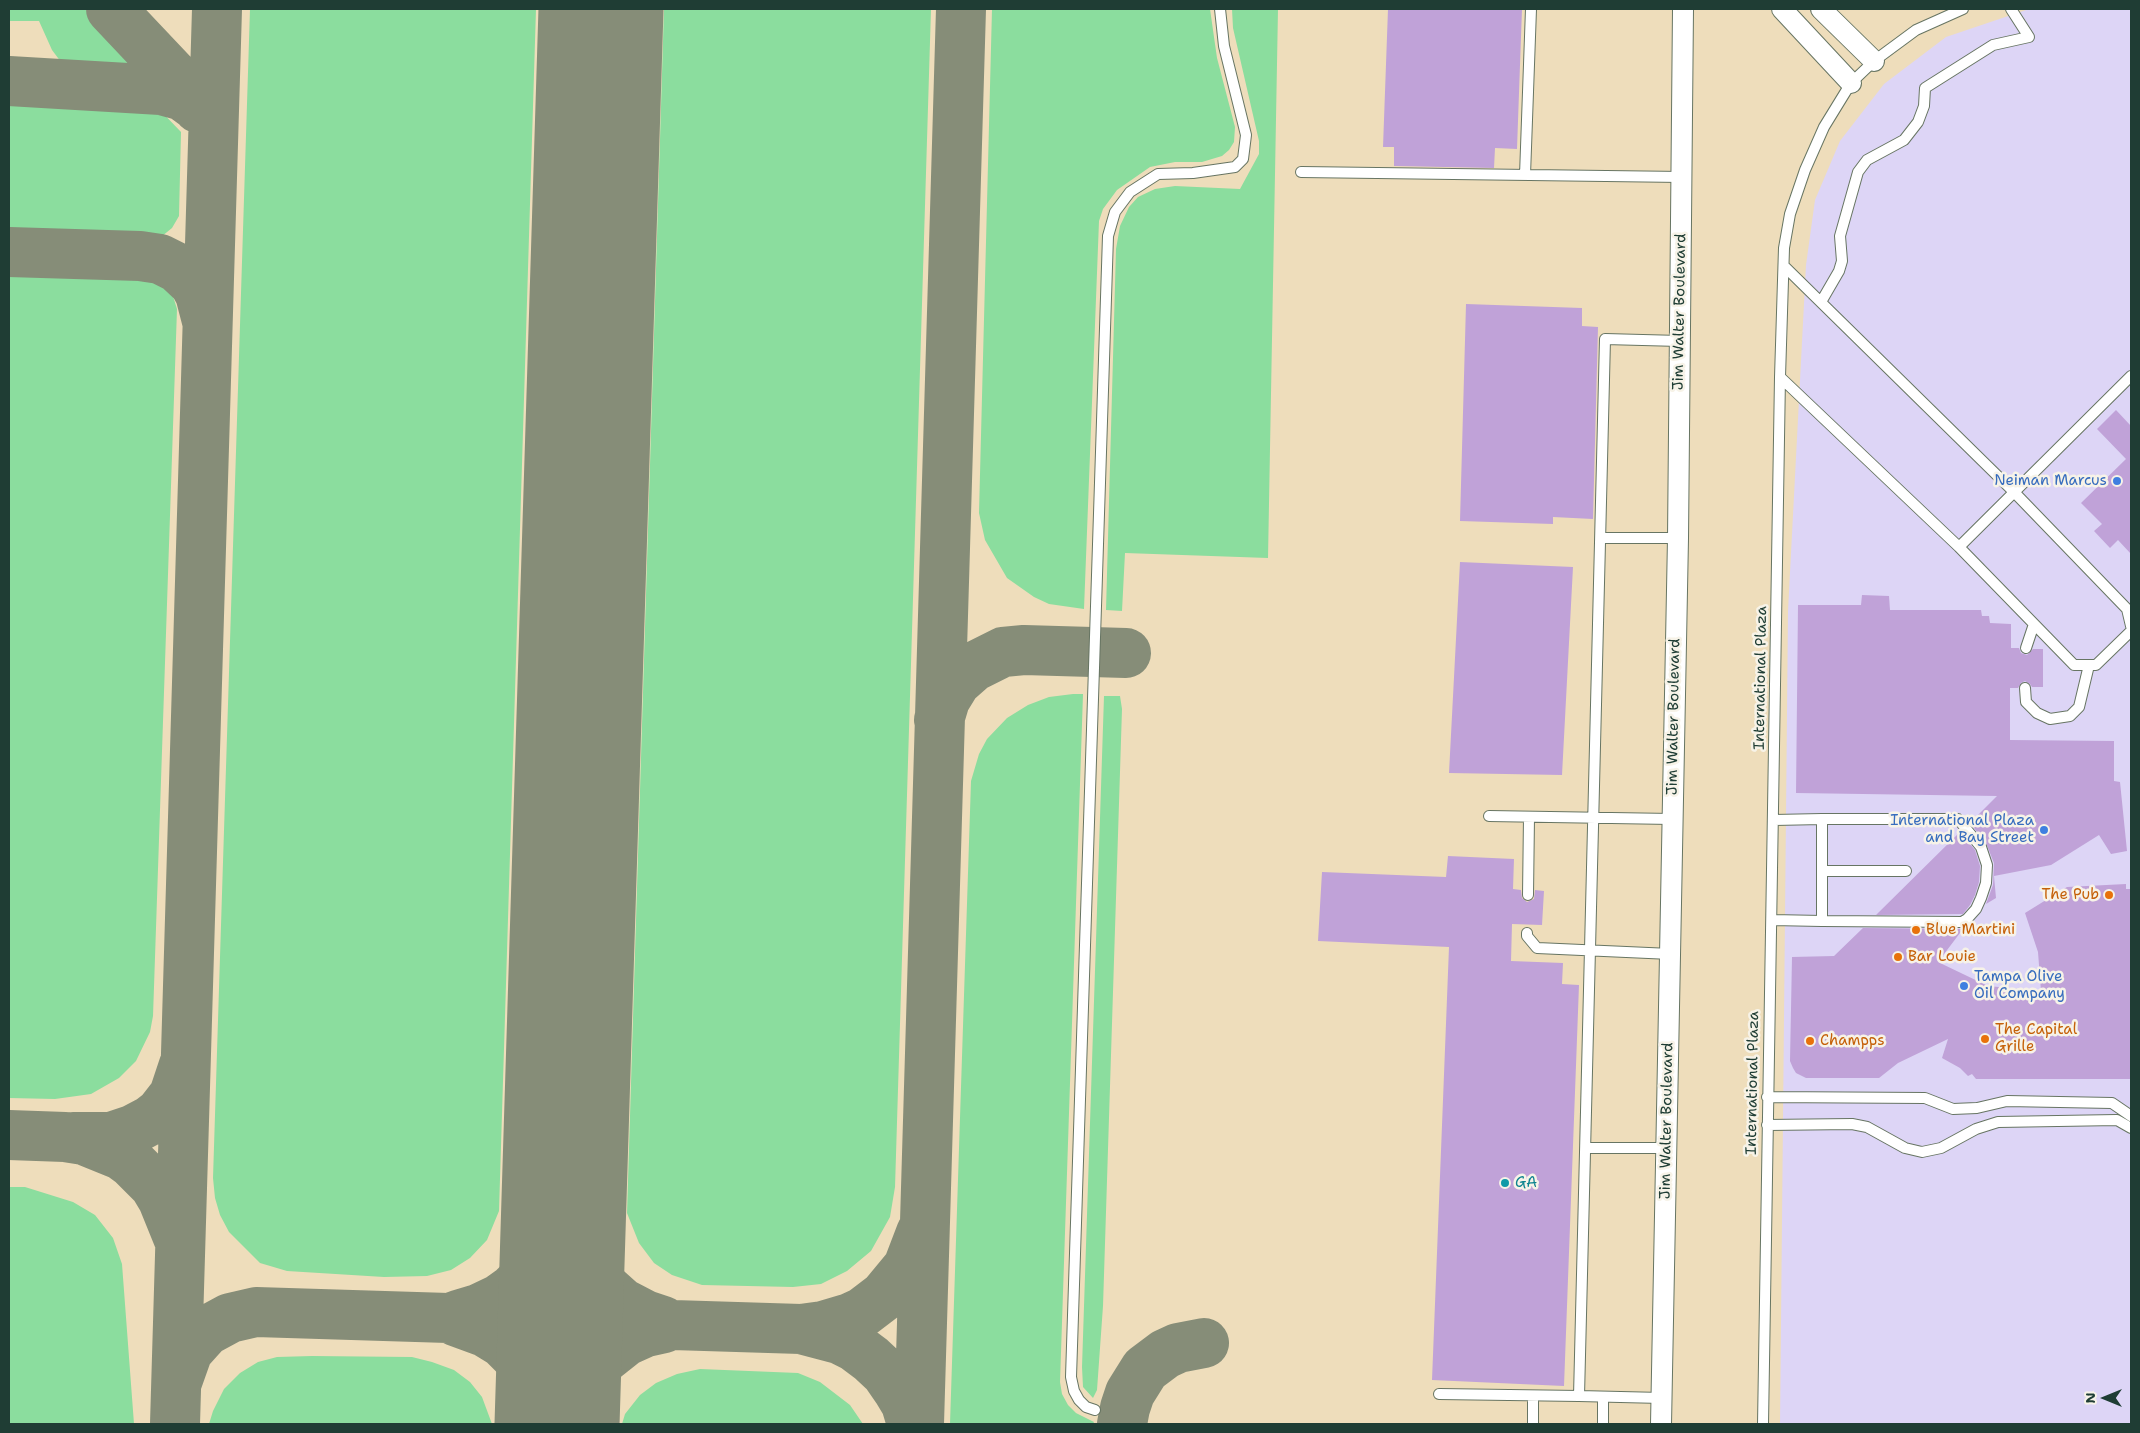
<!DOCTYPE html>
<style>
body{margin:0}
#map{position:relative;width:2140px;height:1433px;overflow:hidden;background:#edb;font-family:"Shantell Sans",sans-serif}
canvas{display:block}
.frame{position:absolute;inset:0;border:10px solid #1f3d34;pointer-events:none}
.north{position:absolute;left:2080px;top:1373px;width:50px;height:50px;-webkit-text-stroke:4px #f7f3e8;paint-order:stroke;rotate:270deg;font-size:14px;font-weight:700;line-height:20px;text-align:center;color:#1f3d34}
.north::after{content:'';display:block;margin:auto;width:18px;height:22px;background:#1f3d34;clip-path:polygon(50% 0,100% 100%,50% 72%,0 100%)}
</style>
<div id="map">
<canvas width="2140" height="1433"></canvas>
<div class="frame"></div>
<div class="north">N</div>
</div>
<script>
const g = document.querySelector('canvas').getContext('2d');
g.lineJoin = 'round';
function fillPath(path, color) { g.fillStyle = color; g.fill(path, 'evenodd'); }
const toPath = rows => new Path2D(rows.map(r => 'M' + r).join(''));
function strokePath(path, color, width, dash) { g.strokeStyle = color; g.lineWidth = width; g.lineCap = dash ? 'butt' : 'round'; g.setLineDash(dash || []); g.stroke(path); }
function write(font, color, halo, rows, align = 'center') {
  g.font = font + ' "Shantell Sans",sans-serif'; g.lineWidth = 5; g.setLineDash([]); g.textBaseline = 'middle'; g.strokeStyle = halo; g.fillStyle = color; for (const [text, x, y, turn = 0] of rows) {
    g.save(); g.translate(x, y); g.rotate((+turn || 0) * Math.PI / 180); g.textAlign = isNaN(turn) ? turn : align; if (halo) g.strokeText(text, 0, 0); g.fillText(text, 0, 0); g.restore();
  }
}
fillPath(toPath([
 [2029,9,2131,9,2131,1424,1780,1424,1788,611,1806,265,1815,200,1840,141,1884,84,1946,37]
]), '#ddd5f6');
fillPath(toPath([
 [9,9,85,9,136,65,138,71,133,74,73,72,67,70,52,50,39,21,9,21],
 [250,9,536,9,499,1211,487,1240,470,1258,451,1270,427,1276,384,1277,287,1271,260,1263,229,1232,220,1215,215,1198,213,1178],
 [664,9,931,9,895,1187,890,1217,871,1251,847,1271,821,1284,793,1287,702,1285,672,1275,654,1263,639,1243,627,1213],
 [992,9,1210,9,1217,58,1235,127,1234,142,1229,150,1222,156,1202,162,1175,162,1150,167,1117,190,1103,209,1099,221,1084,609,1049,604,1034,597,1007,578,985,540,979,513],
 [1232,9,1278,9,1268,558,1125,553,1122,611,1106,610,1116,249,1120,226,1129,207,1138,197,1155,189,1175,186,1240,189,1259,154,1259,141,1233,28],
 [9,98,151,104,157,107,181,132,179,216,172,228,156,241,146,245,9,242],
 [9,266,147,271,166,285,172,293,177,309,153,1016,150,1032,136,1061,119,1078,91,1094,55,1099,9,1098],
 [1073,694,1083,694,1060,1382,1062,1394,1068,1405,1076,1413,1094,1422,1093,1424,950,1424,971,781,979,754,987,739,1007,718,1028,705,1049,697],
 [1104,696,1120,696,1122,709,1103,1306,1097,1390,1093,1398,1083,1387,1082,1367],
 [9,1187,25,1187,73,1202,95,1215,113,1238,122,1264,134,1424,9,1424],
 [312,1356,412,1357,432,1362,454,1370,470,1382,482,1397,492,1424,209,1424,213,1411,224,1389,240,1373,258,1362,277,1357],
 [700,1369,798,1373,820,1382,850,1405,863,1424,622,1424,625,1414,640,1395,656,1383,677,1374]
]), '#8bdd9e');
strokePath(toPath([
 [111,9,178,80,198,108],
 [9,81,161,90,183,96,198,107],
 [594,90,596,9],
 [9,252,140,256,160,259,178,268,194,283,200,294,207,321],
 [939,720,945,700,956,682,973,667,1003,652,1024,650,1126,653],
 [574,1025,569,1204,572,1229,584,1260,603,1286,622,1303,645,1315,663,1321],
 [9,1135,65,1137,84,1140,121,1155,132,1163,154,1185,163,1200,178,1237],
 [73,1137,111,1137,132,1130,151,1120,160,1113,174,1095,184,1065],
 [458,1315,478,1309,499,1299,513,1289,529,1273,543,1254,552,1233,558,1210,560,1187],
 [455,1321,485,1332,503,1343,521,1361,541,1392,550,1424],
 [801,1329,839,1339,855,1347,871,1359,886,1373,897,1389,906,1404,912,1424],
 [177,1382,188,1351,206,1331,230,1318,256,1312,801,1329,823,1326,850,1318,863,1312,884,1296,908,1267,921,1233],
 [175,1424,217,9],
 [564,1424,571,1401,577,1390,597,1364,626,1341,646,1332,664,1328],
 [919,1424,961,9],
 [1122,1424,1125,1408,1130,1393,1145,1369,1165,1354,1178,1348,1204,1343]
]), '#868d78', 50);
strokePath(toPath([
 [557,1424,601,9]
]), '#868d78', 125);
fillPath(toPath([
 [1388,9,1522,9,1517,149,1495,148,1494,168,1394,166,1394,147,1383,147],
 [1466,304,1582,308,1582,326,1598,327,1593,519,1553,517,1553,524,1460,521],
 [2116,410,2131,426,2131,554,2118,540,2110,548,2094,531,2102,524,2081,503,2126,459,2097,429],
 [1460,562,1573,567,1562,775,1449,773],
 [1862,595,1889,596,1890,610,1981,610,1982,616,1989,616,1990,623,2011,624,2011,648,2019,648,2021,653,2027,655,2033,649,2043,649,2043,687,2032,687,2030,684,2025,681,2021,683,2018,688,2010,688,2010,740,2114,741,2114,781,2120,782,2127,851,2111,854,2099,835,2051,865,1994,876,1996,898,1986,904,1993,885,1994,863,1986,843,1970,823,1997,796,1796,793,1798,605,1861,605],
 [1960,832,1975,850,1980,866,1979,882,1975,895,1970,905,1963,914,1876,915],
 [1448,856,1514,859,1513,889,1521,890,1522,898,1527,902,1534,899,1535,890,1544,891,1542,925,1512,924,1511,961,1563,963,1562,984,1579,985,1564,1386,1432,1380,1449,947,1318,941,1322,872,1446,877],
 [2126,884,2126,889,2131,889,2131,1079,1976,1079,1972,1074,1968,1076,1960,1068,1942,1058,1948,1039,1898,1063,1879,1078,1806,1078,1796,1073,1793,1068,1790,1061,1792,957,1834,956,1863,928,1963,929,1938,962,1988,986,2041,991,2038,952,2025,913,2067,887]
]), '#c0a2d8');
const lane = toPath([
 [1301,172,1682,177],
 [1525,175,1531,9],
 [1784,266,2014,492,2127,609,2131,626],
 [1821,302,1839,271,1842,261,1840,236,1858,172,1867,160,1904,140,1918,122,1924,106,1925,88,1993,45,2029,37,2011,9],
 [1780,377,1959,547,2074,665,2096,665,2131,631],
 [1601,538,1678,538],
 [1959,547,2131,376],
 [2026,648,2034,624],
 [2025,688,2026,702,2037,713,2050,719,2070,716,2079,707,2089,665],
 [1489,816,1672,819],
 [1822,819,1958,819,1981,847,1987,865,1986,883,1981,898,1976,909,1967,919,1962,922,1822,921],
 [1822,871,1906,871],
 [1528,895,1529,817],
 [1772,920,1822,921,1822,819,1774,820],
 [1527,933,1527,936,1537,948,1671,954],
 [1767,1097,1925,1098,1953,1109,1977,1108,2007,1101,2112,1103,2131,1116],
 [1767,1125,1852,1124,1867,1127,1905,1148,1922,1152,1941,1148,1976,1129,1998,1122,2117,1120,2131,1128],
 [1586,1148,1666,1148],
 [1439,1394,1579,1396],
 [1533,1396,1533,1424],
 [1603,1397,1603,1424],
 [1662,1398,1579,1396,1605,339,1680,341],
 [1095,1410,1086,1407,1079,1400,1074,1391,1071,1377,1108,236,1115,212,1130,192,1158,174,1193,173,1235,167,1243,159,1246,135,1224,46,1220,9],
 [1763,1424,1780,377,1784,248,1790,214,1805,170,1824,127,1851,83,1874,61,1916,30,1963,9]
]);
const street = toPath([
 [1782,9,1851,83],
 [1821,9,1874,61],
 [1661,1424,1678,538,1683,9]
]);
strokePath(lane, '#677563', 12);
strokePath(street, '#677563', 22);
strokePath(lane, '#fff', 10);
strokePath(street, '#fff', 20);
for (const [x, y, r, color] of [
 [2117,481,5,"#3f7fe0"],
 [2044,830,5,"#3f7fe0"],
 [2109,895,5,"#e8710a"],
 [1916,930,5,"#e8710a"],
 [1898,957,5,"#e8710a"],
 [1964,986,5,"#3f7fe0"],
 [1985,1039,5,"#e8710a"],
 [1810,1041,5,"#e8710a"],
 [1505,1183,5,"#0f9aa8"]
]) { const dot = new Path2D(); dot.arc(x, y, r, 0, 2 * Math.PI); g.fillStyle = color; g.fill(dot); strokePath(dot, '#f7f3e8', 2); }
write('15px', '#1f3d34', '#f7f3e8', [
 ["Jim Walter Boulevard",1680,312,-89],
 ["International Plaza",1761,678,-89],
 ["Jim Walter Boulevard",1674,717,-89],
 ["International Plaza",1753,1083,-89],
 ["Jim Walter Boulevard",1667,1121,-89]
]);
write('15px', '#366cbe', '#f7f3e8', [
 ["Neiman Marcus",2107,481],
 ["International Plaza",2034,821],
 ["and Bay Street",2034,838],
 ["Tampa Olive",1974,977,"left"],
 ["Oil Company",1974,994,"left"]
], 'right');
write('15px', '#c56008', '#f7f3e8', [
 ["The Pub",2099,895,"right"],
 ["Blue Martini",1926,930],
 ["Bar Louie",1908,957],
 ["The Capital",1995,1030],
 ["Grille",1995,1047],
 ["Champps",1820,1041]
], 'left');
write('15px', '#0d838f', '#f7f3e8', [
 ["GA",1515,1183]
], 'left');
</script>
